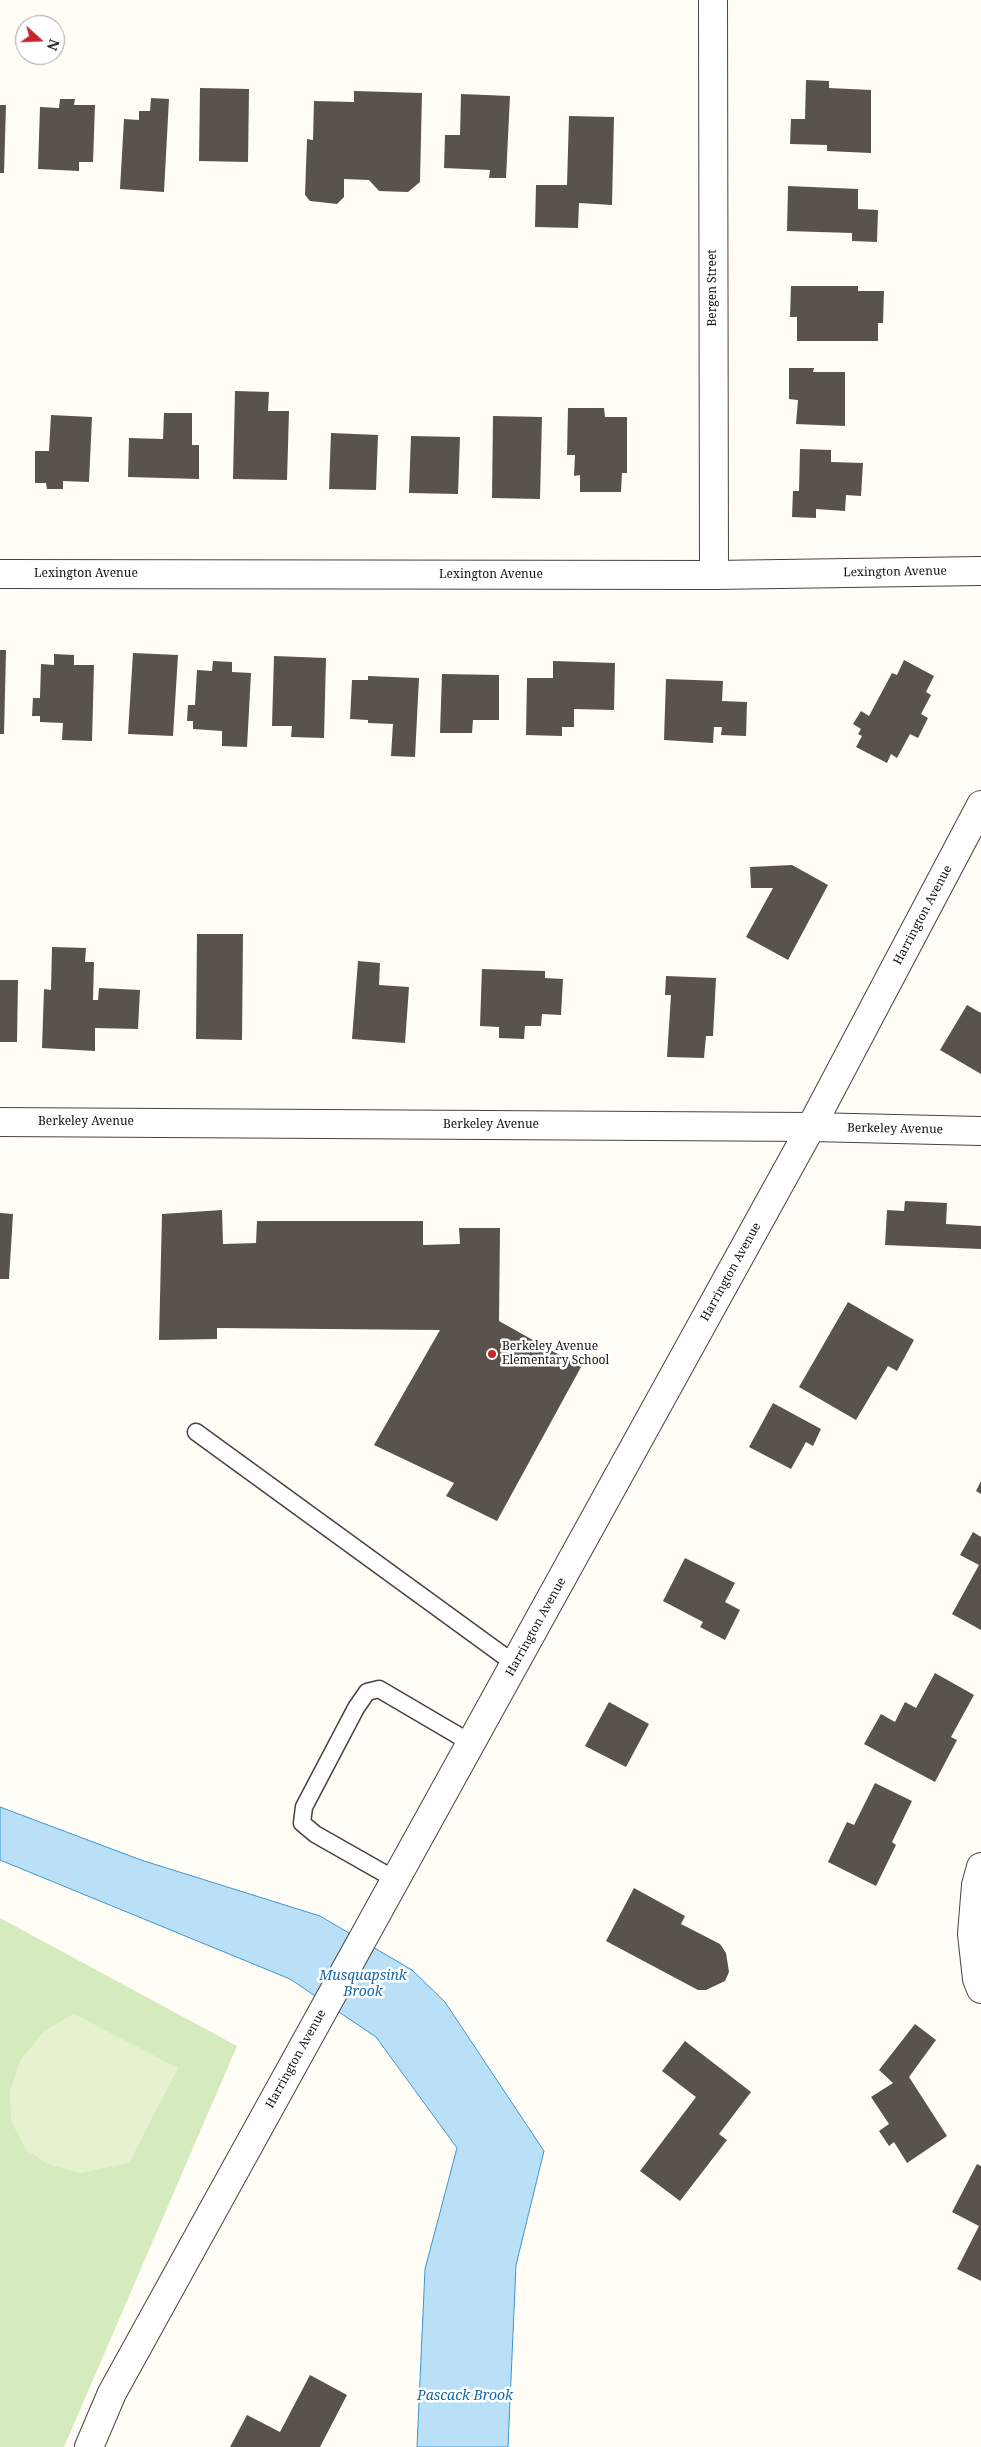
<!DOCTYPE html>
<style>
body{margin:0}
#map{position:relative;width:981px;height:2447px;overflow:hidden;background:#fffdf5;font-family:"Noto Serif",serif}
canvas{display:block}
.north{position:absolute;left:15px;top:15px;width:50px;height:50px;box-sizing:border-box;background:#fff;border:1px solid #a0a0a0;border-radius:50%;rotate:110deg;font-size:14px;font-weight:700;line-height:20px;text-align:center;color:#111}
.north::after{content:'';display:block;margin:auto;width:18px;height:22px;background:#c4262e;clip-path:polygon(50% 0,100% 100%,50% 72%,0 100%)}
</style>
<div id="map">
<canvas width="981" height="2447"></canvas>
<div class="north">N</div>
</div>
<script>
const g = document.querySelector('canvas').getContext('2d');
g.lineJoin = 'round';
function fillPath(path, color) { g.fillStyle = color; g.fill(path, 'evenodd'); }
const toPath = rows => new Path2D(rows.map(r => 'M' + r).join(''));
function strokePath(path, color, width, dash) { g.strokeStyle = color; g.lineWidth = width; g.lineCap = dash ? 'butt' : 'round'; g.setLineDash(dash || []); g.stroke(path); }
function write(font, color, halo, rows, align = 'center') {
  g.font = font + ' "Noto Serif",serif'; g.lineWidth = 5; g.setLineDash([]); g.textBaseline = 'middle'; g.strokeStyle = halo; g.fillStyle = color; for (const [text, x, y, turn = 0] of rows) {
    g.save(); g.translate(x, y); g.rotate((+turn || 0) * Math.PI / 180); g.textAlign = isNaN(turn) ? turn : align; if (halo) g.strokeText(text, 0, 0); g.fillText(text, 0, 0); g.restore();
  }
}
fillPath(toPath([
 [0,1918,237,2046,64,2447,0,2447]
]), '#d5ebbd');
fillPath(toPath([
 [74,2014,178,2068,129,2163,81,2173,48,2164,26,2150,11,2121,10,2091,20,2061,44,2031]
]), '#e6f2cf');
const water = toPath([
 [0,1807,141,1860,320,1916,412,1970,445,2002,544,2151,516,2265,508,2447,417,2447,425,2269,457,2148,376,2037,290,1979,0,1860,0,1807]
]);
fillPath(water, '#b9e0f7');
strokePath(water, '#3f96cf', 1);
fillPath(toPath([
 [806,80,829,81,829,88,871,90,871,153,827,151,827,145,790,144,791,119,805,119],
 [200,88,249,89,248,162,199,161],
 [354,91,422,93,420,182,408,192,379,191,369,180,344,179,344,197,337,204,310,201,305,195,307,139,313,140,314,101,354,102],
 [461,94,510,96,506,178,489,178,490,170,444,168,445,135,460,135],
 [151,98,169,99,164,192,120,189,124,119,139,120,139,111,150,111],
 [60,99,75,99,74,105,95,105,93,162,79,162,79,171,38,169,40,107,59,108],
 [0,105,6,105,4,173,0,173],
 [569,116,614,117,612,205,579,203,578,228,535,227,536,185,567,185],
 [788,186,858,189,858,209,878,210,877,242,852,241,852,233,787,231],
 [791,286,858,286,858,291,884,291,883,323,878,323,878,341,797,341,797,317,790,317],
 [789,368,814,368,813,372,845,372,845,426,796,424,798,400,789,399],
 [235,391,269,392,268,411,289,411,287,480,233,479],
 [568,408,604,408,605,417,627,417,627,473,622,473,621,492,580,492,580,475,574,476,575,455,567,455],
 [164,413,192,413,192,445,199,445,199,479,128,477,129,438,163,439],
 [51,415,92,417,89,482,63,481,63,489,47,489,46,483,35,483,35,451,49,451],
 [493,416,542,417,540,499,492,498],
 [331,433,378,435,376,490,329,489],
 [411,436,460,437,458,494,409,493],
 [800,449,831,450,831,462,863,463,861,496,846,495,845,511,816,509,816,518,792,517,793,491,799,491],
 [0,650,6,650,4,734,0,734],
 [133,653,178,655,173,736,128,734],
 [54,654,74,655,74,665,94,665,92,741,62,740,63,723,40,722,40,716,32,716,33,698,40,698,41,664,54,665],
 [274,656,326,658,324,738,291,737,292,726,272,726],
 [904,660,934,676,926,692,931,695,921,714,928,718,918,738,910,734,897,758,891,754,887,763,856,747,862,736,858,734,861,729,853,724,861,711,869,716,892,673,897,675],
 [213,661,232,662,232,672,251,673,247,747,222,746,222,731,193,729,193,721,187,721,188,705,195,705,197,670,212,671],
 [553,661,615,663,614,710,574,709,574,727,562,727,562,736,526,735,527,678,553,678],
 [442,674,499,675,499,720,473,720,472,733,440,733],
 [368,676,419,678,415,757,391,756,393,724,368,723,368,720,350,719,352,680,368,680],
 [666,679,723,681,722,701,747,702,746,736,721,735,722,727,714,727,713,743,664,740],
 [792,865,828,885,788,960,746,937,773,888,751,888,750,867],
 [197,934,243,934,242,1040,196,1039],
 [52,947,86,948,85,962,94,962,93,1000,98,1000,99,988,140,990,138,1029,95,1028,95,1051,42,1048,44,989,51,990],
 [358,961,380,963,379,985,409,987,405,1043,352,1039],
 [482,969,545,971,545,978,563,979,561,1015,542,1014,541,1026,525,1026,524,1039,499,1038,499,1027,480,1026],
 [666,976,716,978,713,1036,706,1036,704,1058,667,1057,671,995,665,995],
 [0,980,18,980,17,1042,0,1042],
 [967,1005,981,1013,981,1074,940,1050],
 [905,1201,947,1203,946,1224,981,1226,981,1249,885,1245,887,1210,904,1211],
 [222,1210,223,1244,256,1243,257,1221,423,1221,423,1245,460,1244,459,1228,500,1228,499,1321,581,1367,497,1521,446,1496,454,1483,374,1445,440,1330,217,1328,217,1339,159,1340,162,1214],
 [0,1213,13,1214,9,1279,0,1279],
 [848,1302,914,1340,897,1371,888,1366,856,1420,799,1387],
 [773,1403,821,1429,813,1446,806,1442,791,1469,749,1447],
 [981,1481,981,1494,976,1491],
 [973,1532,981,1537,981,1630,952,1614,979,1565,960,1555],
 [685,1558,735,1583,725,1602,740,1610,725,1640,700,1627,703,1622,663,1601],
 [935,1673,974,1695,951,1737,957,1740,935,1782,864,1744,881,1714,895,1722,905,1702,916,1708],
 [609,1702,649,1724,626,1767,585,1746],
 [875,1783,912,1801,892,1842,896,1845,876,1886,828,1862,847,1822,854,1825],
 [634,1888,685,1916,681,1924,720,1944,726,1953,729,1972,725,1981,706,1990,698,1990,606,1941],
 [915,2024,936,2040,909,2077,947,2136,907,2163,894,2142,889,2146,879,2131,889,2124,871,2097,893,2083,879,2070],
 [685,2041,751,2092,719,2134,727,2140,680,2201,640,2171,696,2097,662,2071],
 [977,2164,981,2166,981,2281,957,2269,979,2226,952,2212],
 [310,2375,347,2395,320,2447,230,2447,247,2415,280,2432]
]), '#5a524d');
const service = toPath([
 [196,1432,515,1664],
 [396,1880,315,1834,302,1823,304,1807,356,1708,367,1692,379,1689,471,1743]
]);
const minor = toPath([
 [713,0,714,575],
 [0,574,714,575,981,571],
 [0,1122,811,1127,981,1131],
 [981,1867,976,1885,972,1934,977,1979,981,1989]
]);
const tertiary = toPath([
 [89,2447,112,2393,811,1127,981,805]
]);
strokePath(service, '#444', 19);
strokePath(minor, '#444', 30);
strokePath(tertiary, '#444', 30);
strokePath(service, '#fff', 16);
strokePath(minor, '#fff', 28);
strokePath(tertiary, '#fff', 28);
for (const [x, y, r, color] of [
 [492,1354,5,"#c4262e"]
]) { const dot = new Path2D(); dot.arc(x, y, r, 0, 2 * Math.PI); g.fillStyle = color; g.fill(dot); strokePath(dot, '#fff', 2); }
write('12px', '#111', '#fff', [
 ["Bergen Street",713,288,-90],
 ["Lexington Avenue",895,572,-1],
 ["Lexington Avenue",86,574],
 ["Lexington Avenue",491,575],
 ["Harrington Avenue",923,915,-62],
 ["Berkeley Avenue",86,1122],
 ["Berkeley Avenue",491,1125],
 ["Berkeley Avenue",895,1129,1],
 ["Harrington Avenue",731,1272,-61],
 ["Harrington Avenue",536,1627,-61],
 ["Harrington Avenue",296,2059,-61]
]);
write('12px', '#111', '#fff', [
 ["Berkeley Avenue",502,1347],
 ["Elementary School",502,1361]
], 'left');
write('italic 14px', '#1768a6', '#fff', [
 ["Musquapsink",363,1976],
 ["Brook",363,1992],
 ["Pascack Brook",465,2396]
]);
</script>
